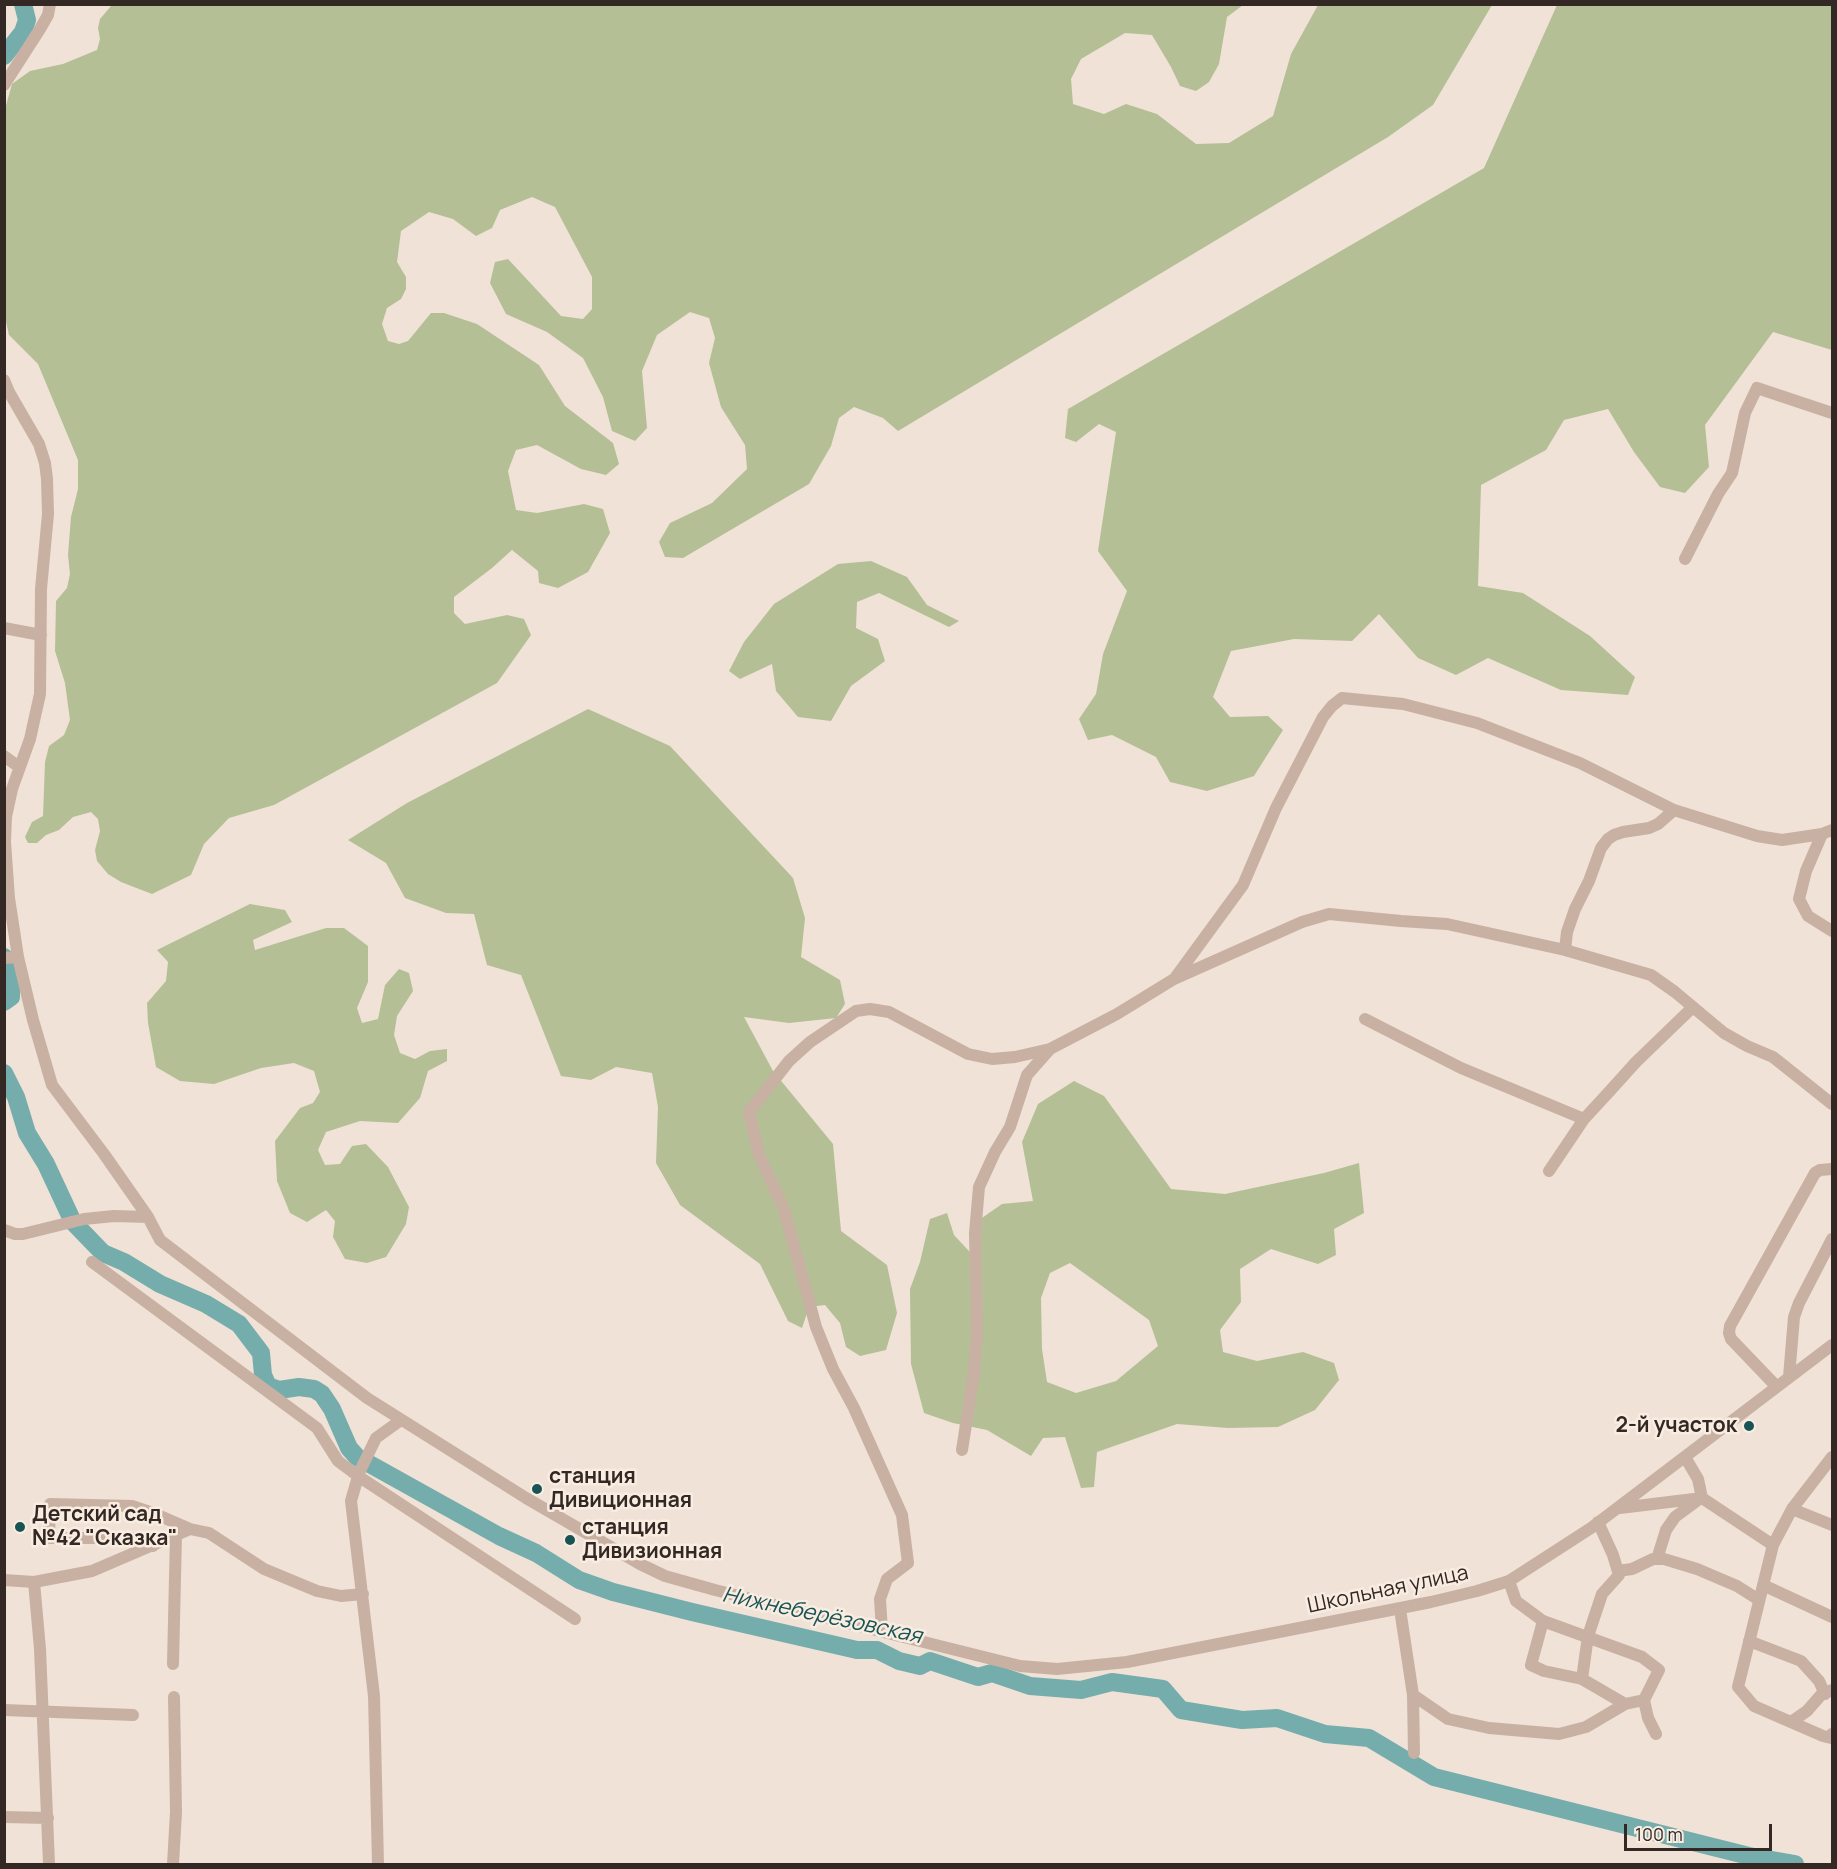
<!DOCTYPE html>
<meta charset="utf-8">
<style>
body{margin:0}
#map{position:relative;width:1837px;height:1869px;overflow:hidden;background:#f0e2d6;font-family:Manrope,sans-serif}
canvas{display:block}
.frame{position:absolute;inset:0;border:6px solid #332824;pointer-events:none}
.scale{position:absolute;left:1624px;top:1824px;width:148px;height:27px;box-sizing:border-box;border:3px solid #332824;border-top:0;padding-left:8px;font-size:18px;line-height:21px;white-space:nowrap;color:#332824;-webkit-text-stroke:4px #f9ede2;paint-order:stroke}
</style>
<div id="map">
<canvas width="1837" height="1869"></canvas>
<div class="frame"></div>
<div class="scale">100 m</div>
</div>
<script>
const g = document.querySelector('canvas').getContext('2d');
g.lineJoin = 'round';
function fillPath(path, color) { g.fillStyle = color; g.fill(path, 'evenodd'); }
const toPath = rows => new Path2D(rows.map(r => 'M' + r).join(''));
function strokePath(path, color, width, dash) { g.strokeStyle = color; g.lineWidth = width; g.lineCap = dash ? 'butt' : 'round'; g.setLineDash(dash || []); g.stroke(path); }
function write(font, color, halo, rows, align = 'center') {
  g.font = font + ' Manrope,sans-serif'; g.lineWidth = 5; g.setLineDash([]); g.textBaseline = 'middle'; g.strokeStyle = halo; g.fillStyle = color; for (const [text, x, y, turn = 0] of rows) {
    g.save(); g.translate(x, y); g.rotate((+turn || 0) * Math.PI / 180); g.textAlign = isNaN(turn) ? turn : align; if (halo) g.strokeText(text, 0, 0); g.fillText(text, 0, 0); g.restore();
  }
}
fillPath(toPath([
 [115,4,1243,5,1227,17,1219,64,1209,82,1196,91,1180,86,1171,67,1152,35,1125,33,1081,59,1071,79,1073,104,1104,114,1126,104,1157,114,1196,144,1229,143,1273,116,1291,54,1318,5,1492,5,1433,105,1388,137,898,431,883,418,854,407,839,418,831,446,809,484,683,558,665,557,659,542,670,523,712,503,747,469,745,445,721,407,709,363,715,338,709,318,690,312,657,335,642,371,647,428,635,441,612,431,603,397,583,358,547,332,506,314,490,283,495,262,508,259,561,316,583,319,592,309,592,277,555,207,532,197,500,210,492,228,476,236,453,219,429,212,401,231,397,262,406,277,406,289,401,299,387,308,382,324,388,341,399,344,408,341,431,313,444,313,477,324,539,365,565,406,613,443,619,464,606,475,581,469,537,445,516,450,508,471,516,510,537,513,584,504,603,509,610,533,588,572,558,588,539,583,538,571,512,550,492,568,454,597,454,613,465,624,507,615,524,619,531,635,497,683,274,805,229,818,204,844,191,875,152,894,121,882,108,874,97,861,95,850,100,831,98,819,91,812,73,817,59,830,46,835,37,843,28,843,25,837,32,822,43,816,45,762,49,746,64,735,70,720,65,683,55,651,56,601,67,588,70,574,68,555,71,517,78,489,78,460,38,364,9,335,5,317,5,109,12,84,30,71,63,64,97,50,100,39,98,28,100,19,111,6],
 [1557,5,1832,5,1832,350,1773,332,1705,425,1709,467,1685,493,1660,487,1634,452,1608,409,1564,420,1546,450,1481,485,1478,586,1523,593,1590,636,1635,677,1628,695,1561,690,1488,658,1456,675,1418,658,1379,614,1352,641,1294,639,1231,651,1213,697,1230,717,1268,716,1283,730,1254,776,1207,791,1170,782,1156,757,1112,735,1088,740,1079,719,1096,694,1103,654,1127,591,1098,551,1116,432,1099,424,1076,442,1065,438,1068,409,1484,168],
 [871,561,907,577,927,605,959,621,949,627,879,593,857,602,856,628,878,639,885,661,851,686,831,721,798,717,776,691,772,664,740,679,729,671,744,642,774,604,838,564],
 [588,709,670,746,793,878,805,918,801,957,840,980,845,1004,836,1018,789,1023,744,1017,773,1071,833,1144,841,1231,887,1265,897,1313,886,1350,860,1356,846,1347,840,1323,825,1305,809,1307,802,1328,788,1321,760,1264,680,1205,656,1163,658,1107,652,1073,616,1067,591,1080,561,1076,521,975,487,965,474,914,446,913,405,898,386,863,348,840,407,803],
 [250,904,285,910,292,922,253,940,255,950,326,928,344,928,368,946,368,982,357,1008,362,1023,378,1019,385,985,399,969,409,973,413,991,397,1016,394,1035,400,1053,415,1059,430,1051,447,1049,447,1061,428,1071,420,1098,398,1123,360,1121,326,1132,318,1150,325,1165,340,1164,352,1146,366,1144,388,1167,409,1207,406,1224,386,1257,367,1263,345,1259,333,1237,335,1221,326,1210,307,1222,290,1213,277,1181,275,1141,300,1108,313,1103,320,1092,314,1071,294,1063,261,1068,214,1084,180,1081,156,1067,148,1023,147,1003,166,981,168,962,157,950],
 [1074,1081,1104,1096,1171,1189,1225,1194,1324,1173,1359,1163,1364,1213,1334,1229,1336,1255,1318,1264,1271,1249,1240,1269,1241,1302,1220,1330,1223,1352,1257,1361,1303,1352,1334,1363,1339,1380,1315,1410,1278,1427,1228,1428,1177,1424,1097,1452,1094,1487,1081,1488,1065,1437,1043,1438,1031,1456,987,1430,953,1423,924,1413,911,1364,910,1289,920,1262,930,1219,947,1213,954,1235,980,1263,979,1220,1002,1204,1033,1201,1022,1142,1038,1104],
 [1070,1263,1149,1320,1158,1346,1116,1381,1076,1393,1047,1382,1042,1349,1041,1298,1050,1273]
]), '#b4bf96');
strokePath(toPath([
 [4,56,23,32,27,20,23,4],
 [4,957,11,979,11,997,4,1002],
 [4,1073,16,1097,27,1133,46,1164,73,1222,103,1253,124,1262,160,1284,206,1304,239,1324,261,1353,263,1375,268,1386,279,1390,299,1387,314,1389,322,1394,332,1409,349,1448,357,1457,499,1536,536,1553,579,1580,613,1592,692,1612,857,1650,877,1650,899,1661,920,1666,930,1661,978,1677,992,1673,1030,1686,1081,1690,1112,1682,1163,1689,1181,1710,1242,1720,1277,1718,1325,1734,1369,1738,1434,1777,1749,1856,1795,1864]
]), '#75adac', 18);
strokePath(toPath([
 [4,85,40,29,48,15,50,4],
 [4,380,9,392,39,444,45,463,47,479,48,514,41,589,40,694,30,739,12,789,6,817,5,842,9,898,18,957,33,1020,52,1085,104,1154,148,1217,160,1240,367,1398,526,1498,640,1564,665,1576,715,1590,1020,1666,1057,1669,1127,1662,1431,1602,1477,1591,1509,1581,1591,1528,1832,1345],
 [1685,559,1718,494,1732,473,1745,413,1757,388,1832,413],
 [4,628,41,635],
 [4,756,19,767],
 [1832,830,1822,834,1806,871,1799,899,1808,916,1832,931],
 [1822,834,1782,840,1757,836,1674,810,1658,824,1649,828,1623,832,1614,835,1608,839,1601,848,1589,881,1575,909,1567,932,1565,950,1651,975,1675,992,1724,1033,1747,1046,1773,1057,1832,1104],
 [4,958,18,957],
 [1175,978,1243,885,1276,808,1323,717,1332,706,1342,698,1403,704,1477,723,1580,763,1674,810],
 [1365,1019,1461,1068,1584,1119],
 [1549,1171,1584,1119,1608,1093,1636,1062,1693,1007],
 [4,1230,15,1234,23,1234,84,1219,114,1216,148,1217],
 [92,1262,317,1428,338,1461,358,1476,575,1619],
 [1789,1377,1794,1317,1799,1303,1832,1239],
 [1776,1386,1731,1339,1729,1333,1730,1326,1815,1173,1820,1170,1832,1169],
 [962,1450,974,1373,977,1332,975,1233,979,1187,995,1152,1010,1127,1027,1075,1050,1049,1117,1014,1174,979,1302,922,1329,914,1401,921,1447,924,1565,950],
 [1685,1457,1698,1479,1702,1498],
 [1702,1498,1773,1545,1792,1509,1832,1525],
 [1620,1508,1702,1498],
 [1792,1509,1832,1457],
 [1773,1545,1738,1687,1754,1706,1823,1736,1831,1738,1832,1734],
 [153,1546,145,1538,49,1538,50,1504,132,1506,153,1513,190,1529],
 [1657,1559,1666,1530,1675,1517,1698,1500],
 [1618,1571,1632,1569,1653,1559,1664,1559,1697,1569,1737,1586,1759,1600],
 [4,1580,34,1582,92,1571,190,1529,209,1533,264,1569,317,1591,341,1596,363,1594],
 [1509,1581,1516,1601,1543,1621,1642,1657,1659,1670,1644,1700,1648,1718,1656,1734],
 [34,1582,40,1649,49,1864],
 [1763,1585,1832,1617],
 [1400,1609,1413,1695,1414,1753],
 [1543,1621,1531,1665,1544,1671,1582,1679,1625,1704,1644,1700],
 [882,1631,880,1599,887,1579,908,1563,902,1515,854,1408,833,1369,816,1327,784,1209,759,1155,749,1112,789,1061,810,1042,856,1011,870,1009,889,1012,968,1054,992,1059,1015,1057,1050,1049],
 [1749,1641,1801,1661,1819,1681,1825,1694],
 [173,1664,176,1535],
 [1582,1679,1588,1636,1602,1594,1619,1575,1613,1555,1598,1522],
 [1413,1695,1448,1719,1489,1728,1559,1734,1586,1727,1625,1704],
 [4,1710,133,1715],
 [1791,1722,1807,1711,1821,1695,1832,1690],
 [4,1817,48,1818],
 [173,1864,176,1812,174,1697],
 [378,1864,374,1696,351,1501,359,1473,376,1438,401,1420]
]), '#c8b1a2', 12);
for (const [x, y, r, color] of [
 [1749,1426,6,"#1a5354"],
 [537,1489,6,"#1a5354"],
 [20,1527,6,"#1a5354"],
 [570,1540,6,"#1a5354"]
]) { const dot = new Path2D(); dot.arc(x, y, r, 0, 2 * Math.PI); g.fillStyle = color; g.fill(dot); strokePath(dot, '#f9ede2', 2); }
write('bold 21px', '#332824', '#f9ede2', [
 ["2-й участок",1737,1426,"right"],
 ["станция",549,1477],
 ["Дивиционная",549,1501],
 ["Детский сад",32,1515],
 ["№42 \"Сказка\"",32,1539],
 ["станция",582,1528],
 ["Дивизионная",582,1552]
], 'left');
write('21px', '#332824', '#f9ede2', [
 ["Школьная улица",1388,1590,-12]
]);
write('italic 22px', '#1a5354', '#f9ede2', [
 ["Нижнеберёзовская",822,1616,12]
]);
</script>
